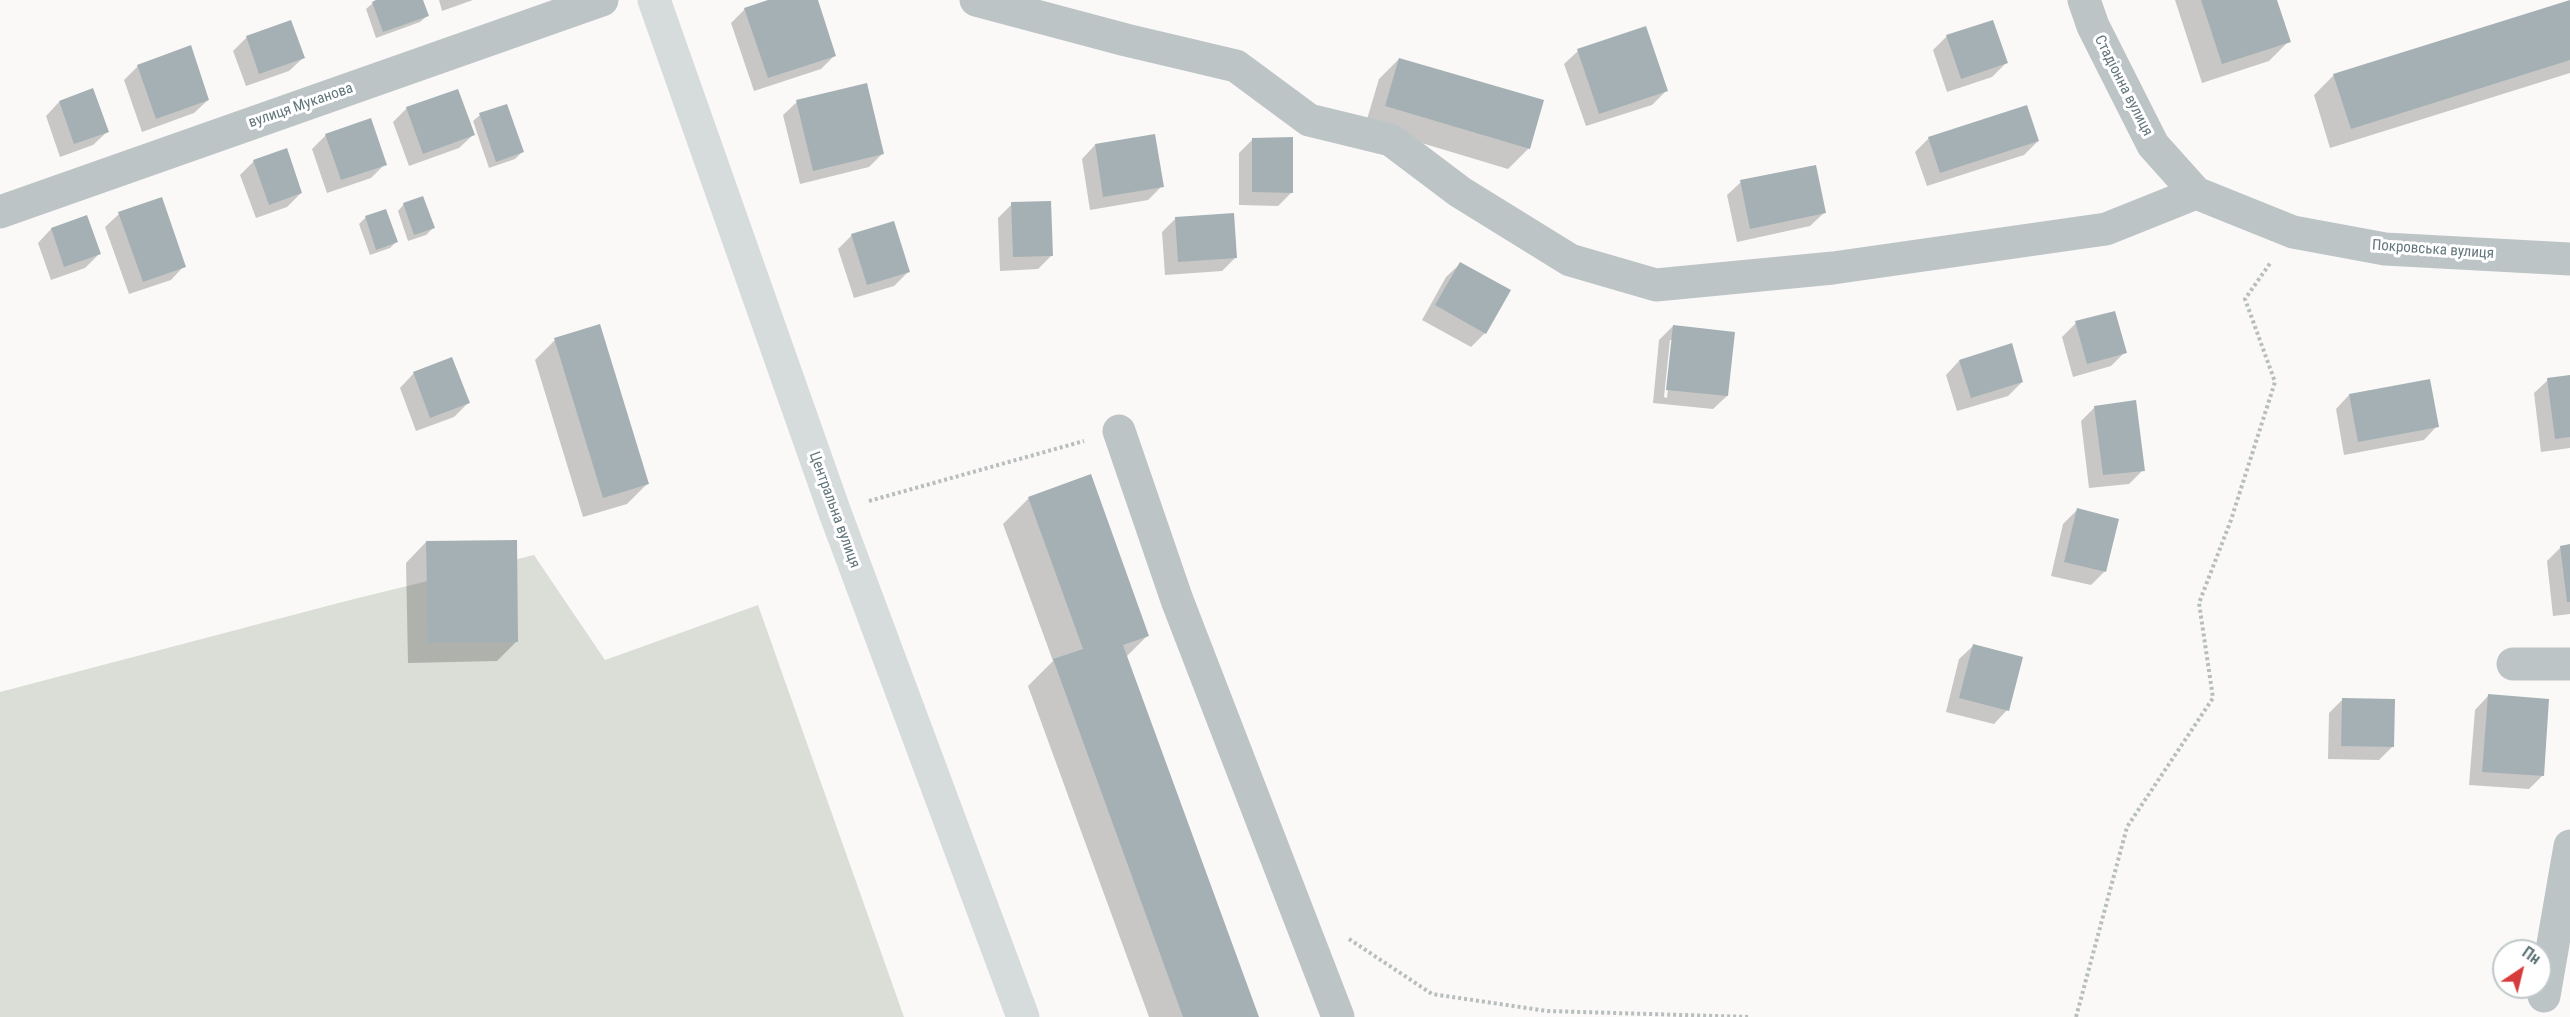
<!DOCTYPE html>
<meta charset="utf-8">
<style>
body{margin:0}
#map{position:relative;width:2570px;height:1017px;overflow:hidden;background:#faf9f8;font-family:"Roboto Condensed",sans-serif}
canvas{display:block}
.north{position:absolute;left:2492px;top:939px;width:60px;height:60px;box-sizing:border-box;background:#fff;border:2px solid #c0c8ca;border-radius:50%;rotate:35deg;font-size:16px;font-weight:700;line-height:24px;text-align:center;color:#62767b}
.north::after{content:'';display:block;margin:auto;width:21px;height:27px;background:#d73b3c;clip-path:polygon(50% 0,100% 100%,50% 72%,0 100%)}
</style>
<div id="map">
<canvas width="2570" height="1017"></canvas>
<div class="north">Пн</div>
</div>
<script>
const g = document.querySelector('canvas').getContext('2d');
g.lineJoin = 'round';
function fillPath(path, color) { g.fillStyle = color; g.fill(path, 'evenodd'); }
const toPath = rows => new Path2D(rows.map(r => 'M' + r).join(''));
function strokePath(path, color, width, dash) { g.strokeStyle = color; g.lineWidth = width; g.lineCap = dash ? 'butt' : 'round'; g.setLineDash(dash || []); g.stroke(path); }
function write(font, color, halo, rows, align = 'center') {
  g.font = font + ' "Roboto Condensed",sans-serif'; g.lineWidth = 6; g.setLineDash([]); g.textBaseline = 'middle'; g.strokeStyle = halo; g.fillStyle = color; for (const [text, x, y, turn = 0] of rows) {
    g.save(); g.translate(x, y); g.rotate((+turn || 0) * Math.PI / 180); g.textAlign = isNaN(turn) ? turn : align; if (halo) g.strokeText(text, 0, 0); g.fillText(text, 0, 0); g.restore();
  }
}
fillPath(toPath([
 [534,555,605,660,758,605,904,1017,0,1017,0,692,350,600]
]), '#dbded7');
fillPath(toPath([
 [381,0,421,0,427,16,420,22,376,38,366,9,373,3],
 [439,0,473,0,442,11],
 [772,0,816,0,835,55,821,69,754,91,731,23,745,9],
 [2175,0,2276,0,2289,41,2269,61,2202,83],
 [2570,1,2570,73,2330,148,2314,95,2334,75],
 [1947,36,2006,63,1992,77,1947,92,1933,50],
 [247,37,303,58,289,71,246,86,233,51],
 [1578,51,1666,91,1652,105,1586,126,1564,64],
 [1399,59,1529,148,1508,169,1365,126,1379,79],
 [138,66,208,100,194,113,142,132,124,80],
 [59,102,107,132,93,145,60,157,46,116],
 [797,102,883,153,869,167,800,184,783,115],
 [407,108,473,135,459,148,409,166,393,122],
 [480,115,522,152,515,159,489,168,473,121],
 [326,135,385,164,371,178,327,193,312,149],
 [1929,138,2038,141,2024,155,1927,186,1915,152],
 [1253,139,1292,192,1278,206,1239,205,1239,153],
 [1095,145,1162,186,1148,200,1090,210,1082,159],
 [254,161,301,193,287,207,256,218,240,175],
 [1741,182,1824,213,1810,226,1737,242,1727,195],
 [404,204,433,228,426,235,408,241,398,211],
 [1012,204,1052,255,1038,269,1000,271,998,218],
 [386,211,396,242,390,248,370,255,359,224,365,218],
 [119,214,184,266,171,280,129,294,105,227],
 [1176,218,1235,258,1222,271,1165,275,1162,232],
 [51,229,99,254,85,268,51,280,38,243],
 [852,235,908,272,894,286,854,298,838,249],
 [1460,264,1508,291,1485,333,1471,347,1422,320,1446,277],
 [2076,323,2125,352,2111,366,2073,377,2062,337],
 [1673,326,1727,396,1713,409,1653,403,1659,340],
 [1670,340,1673,340,1667,398,1664,397],
 [555,340,647,484,627,504,583,517,535,360],
 [451,359,468,403,454,417,416,431,400,388,413,374],
 [1959,361,2022,382,2008,396,1957,411,1946,375],
 [2570,377,2570,448,2541,452,2534,393,2548,380],
 [2349,395,2437,426,2424,440,2344,455,2336,409],
 [2095,407,2143,470,2129,484,2089,488,2081,421],
 [1029,498,1148,635,1126,657,1257,1017,1149,1017,1028,686,1053,661,1003,524],
 [2077,510,2117,520,2104,572,2091,585,2051,576,2063,524],
 [426,542,517,641,497,661,408,663,406,563],
 [2570,546,2570,614,2553,616,2547,561,2561,547],
 [1973,646,2007,710,1994,724,1946,712,1959,659],
 [2488,696,2543,775,2529,789,2469,785,2475,710],
 [2343,699,2393,746,2379,760,2328,759,2329,713]
]), '#0003');
fillPath(toPath([
 [376,0,423,0,429,16,383,32,372,2],
 [768,0,818,0,836,56,768,78,744,8],
 [2201,0,2277,0,2291,42,2222,64],
 [2570,0,2570,60,2351,129,2333,74],
 [291,20,305,58,259,74,246,36],
 [1993,20,2008,63,1961,79,1946,35],
 [1646,26,1668,91,1599,114,1577,49],
 [191,45,209,100,156,119,137,65],
 [1399,58,1544,100,1530,149,1385,106],
 [867,83,884,154,813,171,796,100],
 [93,88,109,132,74,144,59,101],
 [458,89,475,135,423,154,406,107],
 [507,104,524,152,496,162,479,113],
 [2027,105,2039,141,1940,173,1928,137],
 [371,118,387,165,341,180,325,134],
 [1155,134,1164,187,1103,197,1095,144],
 [1293,137,1293,193,1252,192,1252,138],
 [287,148,302,193,269,205,253,160],
 [1816,165,1826,213,1750,229,1740,180],
 [423,196,435,228,414,235,403,203],
 [162,197,186,267,143,282,118,212],
 [1051,201,1053,256,1013,257,1011,202],
 [386,209,398,242,376,250,365,216],
 [1234,213,1237,258,1178,262,1175,217],
 [87,215,101,254,64,267,51,228],
 [894,221,910,272,867,285,851,234],
 [1460,262,1511,290,1486,334,1435,305],
 [2115,311,2127,353,2087,364,2075,321],
 [600,324,649,484,603,498,554,338],
 [1673,325,1735,332,1728,396,1666,390],
 [2012,343,2023,382,1971,398,1959,360],
 [452,357,470,403,430,418,413,372],
 [2570,375,2570,437,2555,439,2547,378],
 [2430,379,2439,427,2358,442,2349,394],
 [2136,400,2145,471,2103,475,2094,406],
 [1091,474,1149,636,1123,645,1259,1017,1183,1017,1053,659,1083,649,1028,497],
 [2077,508,2119,519,2106,572,2064,562],
 [517,540,518,642,428,643,426,541],
 [2570,544,2570,602,2567,602,2560,546],
 [1973,644,2023,657,2009,711,1959,698],
 [2488,694,2549,699,2544,776,2482,772],
 [2342,698,2395,699,2394,747,2341,746]
]), '#a4b0b3');
strokePath(toPath([
 [869,501,1084,441],
 [1349,939,1432,994,1547,1011,1750,1017],
 [2076,1017,2127,827,2213,698,2199,603,2231,520,2275,382,2245,299,2271,262]
]), '#b8bdbe', 4, [3, 3]);
strokePath(toPath([
 [976,0,1126,40,1236,66,1309,120,1391,140,1460,192,1570,260,1656,285,1833,268,2106,229,2196,193],
 [0,212,602,0],
 [1119,431,1177,600,1338,1017],
 [2513,664,2570,664],
 [2544,996,2570,846]
]), '#bdc4c6', 33);
strokePath(toPath([
 [2084,0,2093,26,2153,145,2196,193,2293,232,2385,249,2570,259]
]), '#bdc4c6', 33);
strokePath(toPath([
 [654,0,834,510,1023,1017]
]), '#d6dbdc', 33);
write('15px', '#62767b', '#fff', [
 ["Стадіонна вулиця",2123,86,63],
 ["вулиця Муканова",301,106,-19],
 ["Покровська вулиця",2433,250,4],
 ["Центральна вулиця",834,510,70]
]);
</script>
